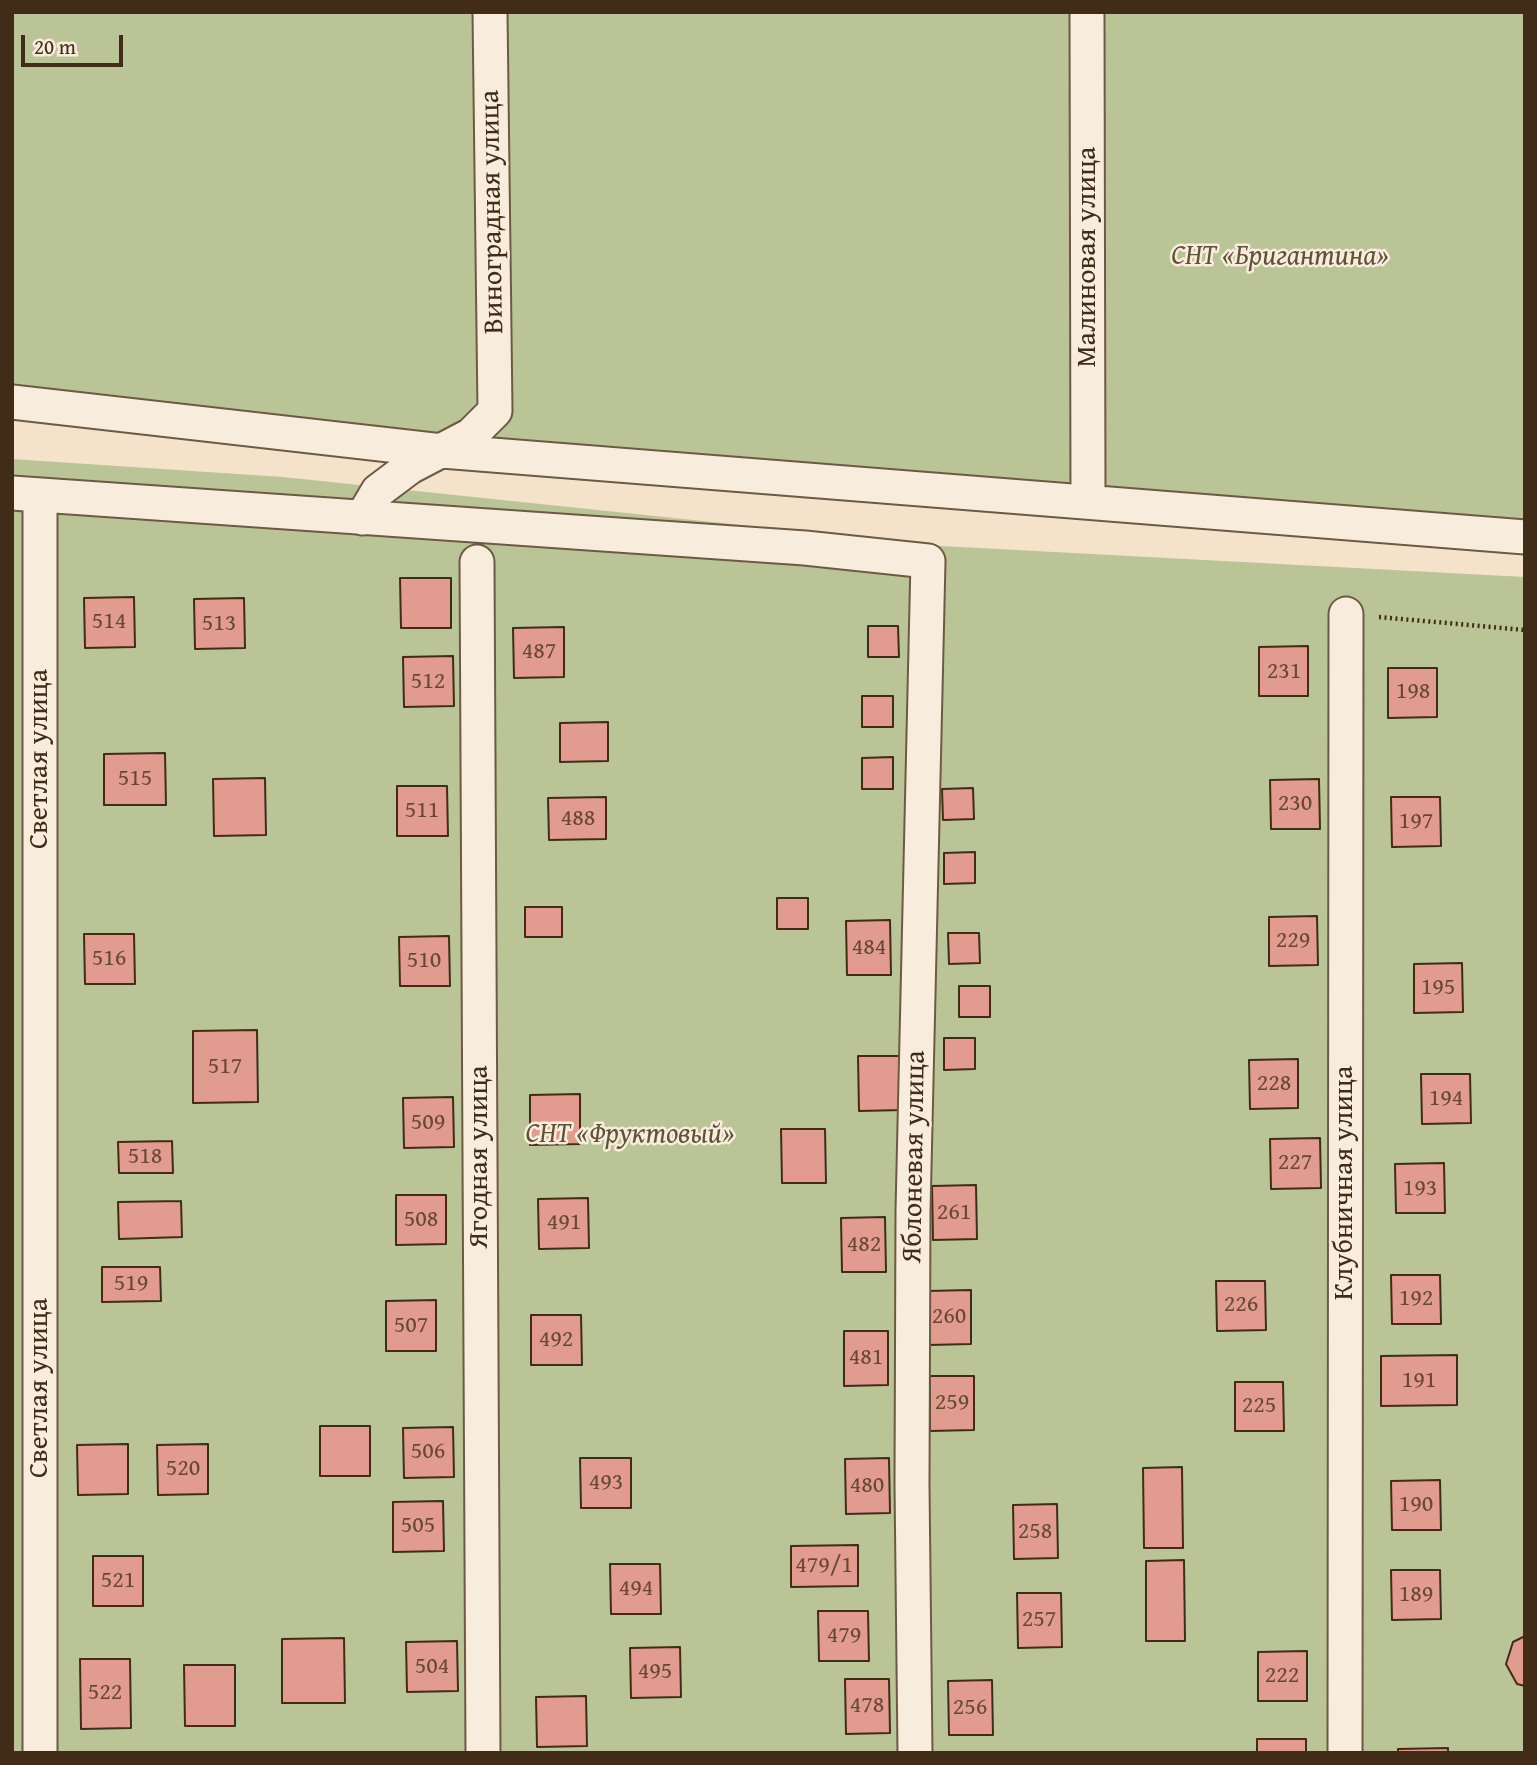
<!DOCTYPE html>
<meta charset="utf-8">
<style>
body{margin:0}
#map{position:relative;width:1537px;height:1765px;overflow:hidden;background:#f4e3ca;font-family:"Gentium Book Plus",serif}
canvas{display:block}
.frame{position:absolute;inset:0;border:14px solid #402c17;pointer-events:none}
.scale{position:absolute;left:21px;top:35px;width:102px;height:32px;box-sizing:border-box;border:4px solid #402c17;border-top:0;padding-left:9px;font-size:21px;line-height:24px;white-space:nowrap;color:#402c17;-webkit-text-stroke:5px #f8eddd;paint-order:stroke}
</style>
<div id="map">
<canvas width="1537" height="1765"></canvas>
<div class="frame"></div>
<div class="scale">20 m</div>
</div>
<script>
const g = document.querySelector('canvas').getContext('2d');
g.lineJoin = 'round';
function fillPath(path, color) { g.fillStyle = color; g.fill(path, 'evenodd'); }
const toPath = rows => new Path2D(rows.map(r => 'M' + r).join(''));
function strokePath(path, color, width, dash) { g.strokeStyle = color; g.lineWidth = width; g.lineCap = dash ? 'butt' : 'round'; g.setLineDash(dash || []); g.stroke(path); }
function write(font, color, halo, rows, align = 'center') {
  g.font = font + ' "Gentium Book Plus",serif'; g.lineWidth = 5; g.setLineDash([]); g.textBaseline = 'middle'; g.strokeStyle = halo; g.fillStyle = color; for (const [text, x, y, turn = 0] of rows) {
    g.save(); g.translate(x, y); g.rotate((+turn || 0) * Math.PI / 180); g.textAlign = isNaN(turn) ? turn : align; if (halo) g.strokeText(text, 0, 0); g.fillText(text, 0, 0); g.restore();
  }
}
fillPath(toPath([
 [12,12,1525,12,1525,519,12,416],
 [12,459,283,477,941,546,1525,577,1525,1753,12,1753]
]), '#bbc497');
const building = toPath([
 [400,578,451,578,451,628,401,628,400,578],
 [134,597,135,647,85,648,84,598,134,597],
 [244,598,245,648,195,649,194,599,244,598],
 [868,626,898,626,899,657,868,657,868,626],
 [564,627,564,677,514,678,513,628,564,627],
 [1308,646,1308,696,1259,696,1259,647,1308,646],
 [453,656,454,706,404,707,403,657,453,656],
 [1388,668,1437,668,1437,717,1388,718,1388,668],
 [862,696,893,696,893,727,862,727,862,696],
 [608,722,608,761,560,762,560,723,608,722],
 [165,753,166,805,104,805,104,754,165,753],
 [893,757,893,789,862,789,862,758,893,757],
 [265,778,266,835,214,836,213,779,265,778],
 [1319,779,1320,829,1271,829,1270,780,1319,779],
 [397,786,447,786,448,836,397,836,397,786],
 [973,788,974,819,943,820,942,789,973,788],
 [606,797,606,839,549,840,548,798,606,797],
 [1391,797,1440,797,1441,846,1392,847,1391,797],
 [975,852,975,883,944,884,944,853,975,852],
 [777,898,808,898,808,929,777,929,777,898],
 [525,907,562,907,562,937,525,937,525,907],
 [1317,916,1318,965,1269,966,1269,917,1317,916],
 [890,920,891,975,847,975,846,921,890,920],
 [948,933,979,933,980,963,949,964,948,933],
 [84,934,134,934,135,984,85,984,84,934],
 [449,936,450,986,400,986,399,937,449,936],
 [1462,963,1463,1012,1414,1013,1414,964,1462,963],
 [959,986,990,986,990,1017,959,1017,959,986],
 [257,1030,258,1102,193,1103,193,1031,257,1030],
 [944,1038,975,1038,975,1069,944,1070,944,1038],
 [858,1056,902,1056,903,1110,859,1111,858,1056],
 [1298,1059,1298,1108,1250,1109,1249,1060,1298,1059],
 [1421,1074,1470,1074,1471,1123,1422,1124,1421,1074],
 [580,1094,580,1144,530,1145,530,1095,580,1094],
 [453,1097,454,1147,404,1148,403,1098,453,1097],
 [781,1129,825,1129,826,1183,782,1183,781,1129],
 [1320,1138,1321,1188,1271,1189,1270,1139,1320,1138],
 [172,1141,173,1173,119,1173,118,1142,172,1141],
 [1444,1163,1445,1213,1396,1213,1395,1164,1444,1163],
 [976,1185,977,1239,933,1240,932,1186,976,1185],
 [396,1195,446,1195,446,1244,396,1245,396,1195],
 [588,1198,589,1248,539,1249,538,1199,588,1198],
 [181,1201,182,1237,119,1239,118,1202,181,1201],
 [885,1217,886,1272,842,1272,841,1218,885,1217],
 [102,1267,160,1267,161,1301,102,1302,102,1267],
 [1391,1275,1440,1275,1441,1324,1392,1324,1391,1275],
 [1216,1281,1265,1281,1266,1330,1217,1331,1216,1281],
 [971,1290,971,1344,928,1345,927,1291,971,1290],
 [436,1300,436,1351,386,1351,386,1301,436,1300],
 [531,1315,581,1315,582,1365,531,1365,531,1315],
 [844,1331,888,1331,888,1385,844,1386,844,1331],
 [1457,1355,1457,1405,1381,1406,1381,1356,1457,1355],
 [930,1376,974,1376,974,1430,930,1431,930,1376],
 [1235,1382,1283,1382,1284,1431,1235,1431,1235,1382],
 [320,1426,370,1426,370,1476,320,1476,320,1426],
 [453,1427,454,1477,404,1478,403,1428,453,1427],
 [128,1444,128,1494,78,1495,77,1445,128,1444],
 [208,1444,208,1494,158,1495,157,1445,208,1444],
 [580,1458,631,1458,631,1508,581,1508,580,1458],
 [889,1458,890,1513,846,1514,845,1459,889,1458],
 [1182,1467,1183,1548,1144,1548,1143,1468,1182,1467],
 [1440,1480,1441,1530,1392,1530,1391,1481,1440,1480],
 [443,1501,444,1551,393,1552,393,1502,443,1501],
 [1057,1504,1058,1558,1014,1559,1013,1505,1057,1504],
 [858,1545,858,1586,791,1587,791,1546,858,1545],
 [93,1556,143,1556,143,1606,93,1606,93,1556],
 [1184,1560,1185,1641,1146,1641,1146,1561,1184,1560],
 [610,1564,660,1564,661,1614,611,1614,610,1564],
 [1391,1570,1440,1570,1441,1619,1392,1620,1391,1570],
 [1017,1593,1061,1593,1062,1647,1018,1648,1017,1593],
 [818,1611,868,1611,869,1661,819,1661,818,1611],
 [1525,1636,1525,1686,1517,1684,1506,1664,1513,1642,1525,1636],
 [344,1638,345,1703,282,1703,282,1639,344,1638],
 [457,1641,458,1691,407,1692,406,1642,457,1641],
 [680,1647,681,1697,631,1698,630,1648,680,1647],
 [1307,1651,1307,1701,1258,1701,1258,1652,1307,1651],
 [80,1659,130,1659,131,1728,81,1729,80,1659],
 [184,1665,235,1665,235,1726,185,1726,184,1665],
 [845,1679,889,1679,890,1733,846,1734,845,1679],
 [992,1680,993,1735,949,1735,948,1681,992,1680],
 [586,1696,587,1746,537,1747,536,1697,586,1696],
 [1257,1739,1306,1739,1306,1753,1257,1753,1257,1739],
 [1448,1748,1448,1753,1398,1753,1398,1749,1448,1748]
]);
fillPath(building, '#e29c8f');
strokePath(building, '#402c17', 2);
const minor = toPath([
 [1087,12,1088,502],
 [12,402,442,451,1525,537],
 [12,493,805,548,928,561,913,1211,912,1484,915,1753],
 [362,518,378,491,410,467,471,435,495,411,490,12],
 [477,562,483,1753],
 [40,1753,40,495],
 [1345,1753,1346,614]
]);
strokePath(minor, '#6d5a44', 37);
strokePath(toPath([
 [1379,617,1525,630]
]), '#402c17', 4.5, [2, 3.5]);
strokePath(minor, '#f8eddd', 33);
write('24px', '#684835', null, [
 ["514",109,622],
 ["513",219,624],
 ["487",539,652],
 ["231",1284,672],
 ["512",428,682],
 ["198",1413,692],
 ["515",135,779],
 ["230",1295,804],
 ["511",422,811],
 ["488",578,819],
 ["197",1416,822],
 ["229",1293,941],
 ["484",869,948],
 ["516",109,959],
 ["510",424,961],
 ["195",1438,988],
 ["517",225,1067],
 ["228",1274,1084],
 ["194",1446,1099],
 ["509",428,1123],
 ["518",145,1157],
 ["227",1295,1163],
 ["193",1420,1189],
 ["261",954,1213],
 ["508",421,1220],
 ["491",564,1223],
 ["482",864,1245],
 ["519",131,1284],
 ["192",1416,1299],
 ["226",1241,1305],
 ["260",949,1317],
 ["507",411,1326],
 ["492",556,1340],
 ["481",866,1358],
 ["191",1419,1381],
 ["259",952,1403],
 ["225",1259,1406],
 ["506",428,1452],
 ["520",183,1469],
 ["493",606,1483],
 ["480",867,1486],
 ["190",1416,1505],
 ["505",418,1526],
 ["258",1035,1532],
 ["479/1",824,1566],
 ["521",118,1581],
 ["494",636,1589],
 ["189",1416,1595],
 ["257",1039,1620],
 ["479",844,1636],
 ["504",432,1667],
 ["495",655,1672],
 ["222",1282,1676],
 ["522",105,1693],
 ["478",867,1706],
 ["256",970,1708]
]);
write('28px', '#402c17', '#f8eddd', [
 ["Виноградная улица",493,212,-91],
 ["Малиновая улица",1088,257,-90],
 ["Светлая улица",40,759,-90],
 ["Ягодная улица",480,1157,-90],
 ["Яблоневая улица",915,1157,-89],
 ["Клубничная улица",1345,1183,-90],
 ["Светлая улица",40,1388,-90]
]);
write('italic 28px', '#5f5237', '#f8eddd', [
 ["СНТ «Бригантина»",1280,257],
 ["СНТ «Фруктовый»",630,1135]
]);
</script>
